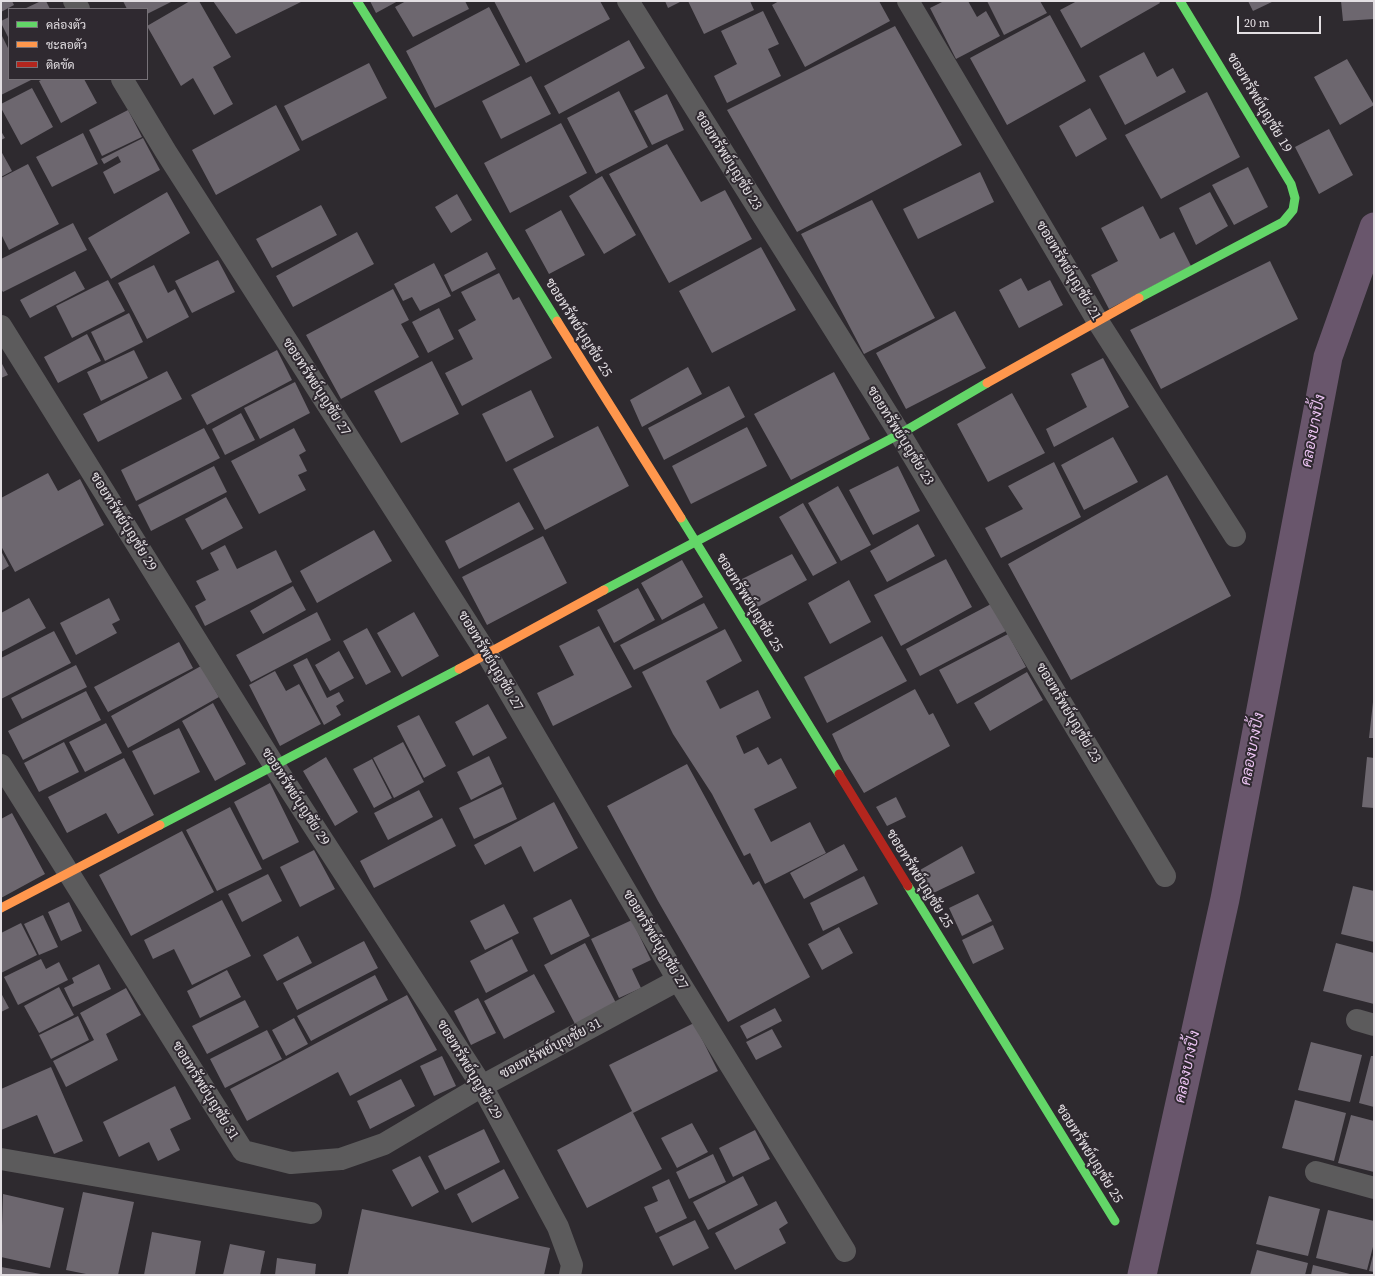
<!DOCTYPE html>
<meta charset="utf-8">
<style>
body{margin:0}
#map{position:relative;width:1375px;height:1276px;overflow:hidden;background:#2e2a2f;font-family:"Source Serif 4",Sarabun,serif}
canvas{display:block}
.frame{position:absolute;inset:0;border:2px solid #e3dfe3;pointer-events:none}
.legend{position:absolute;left:8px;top:8px;width:140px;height:72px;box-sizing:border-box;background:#2f2930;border:1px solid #777278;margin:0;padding:5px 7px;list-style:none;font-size:12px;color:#e3dfe3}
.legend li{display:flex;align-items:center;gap:8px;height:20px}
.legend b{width:20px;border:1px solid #777278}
.scale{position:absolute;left:1237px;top:16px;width:84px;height:18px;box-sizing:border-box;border:2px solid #e3dfe3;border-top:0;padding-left:5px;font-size:12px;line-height:14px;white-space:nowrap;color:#e3dfe3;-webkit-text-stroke:3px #2f2930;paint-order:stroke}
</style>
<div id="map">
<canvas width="1375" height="1276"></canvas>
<div class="frame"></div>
<ul class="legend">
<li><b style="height:5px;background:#63d668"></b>คล่องตัว</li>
<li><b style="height:5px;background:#ff974d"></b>ชะลอตัว</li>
<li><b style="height:5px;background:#b3261e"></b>ติดขัด</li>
</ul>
<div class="scale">20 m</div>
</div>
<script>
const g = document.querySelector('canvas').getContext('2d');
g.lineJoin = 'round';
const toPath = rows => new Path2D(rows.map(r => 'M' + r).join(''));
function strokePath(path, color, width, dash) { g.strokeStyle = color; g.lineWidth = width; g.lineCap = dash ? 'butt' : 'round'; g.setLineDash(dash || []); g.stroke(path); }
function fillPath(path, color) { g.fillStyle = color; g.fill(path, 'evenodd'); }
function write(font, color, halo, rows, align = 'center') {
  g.font = font + ' "Source Serif 4",Sarabun,serif'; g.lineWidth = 4; g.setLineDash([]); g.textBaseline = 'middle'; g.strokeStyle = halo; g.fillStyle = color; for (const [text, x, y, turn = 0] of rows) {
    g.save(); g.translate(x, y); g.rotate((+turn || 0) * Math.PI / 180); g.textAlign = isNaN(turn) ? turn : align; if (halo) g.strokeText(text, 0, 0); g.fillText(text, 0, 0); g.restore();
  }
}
strokePath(toPath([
 [1142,1275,1225,899,1328,357,1374,227]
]), '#69566c', 29);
fillPath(toPath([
 [1,1,12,1,14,5,1,12],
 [41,1,46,1,50,9,24,9],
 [123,1,173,1,147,14,147,9,127,9],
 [190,1,199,1,231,57,213,67,233,104,214,115,193,78,181,86,147,26],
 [213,1,303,1,236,34],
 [370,1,398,1,376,13],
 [406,1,465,1,469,9,413,37,395,7],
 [494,1,600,1,610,19,526,63],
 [665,1,682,1,668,8],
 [688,1,750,1,754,10,704,34],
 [779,1,879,1,890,21,805,67,772,5],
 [944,1,968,1,977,17,986,11,1000,36,956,59,930,8],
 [987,1,1040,1,1047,13,1004,35],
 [1077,1,1159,1,1160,3,1081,48,1060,10],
 [1248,1,1274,1,1253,11],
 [1341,1,1374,1,1374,19,1343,21],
 [489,7,520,65,435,108,406,51],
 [763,11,779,44,768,49,781,76,727,103,714,76,737,64,721,31],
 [1050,15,1086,81,1007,125,970,58],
 [9,17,9,39,1,23,1,21],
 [895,26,962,145,797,232,727,110],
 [1,34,9,50,9,79,33,79,1,95],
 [629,40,645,68,559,114,544,86],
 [1144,52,1157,77,1173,68,1186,92,1125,125,1099,76],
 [1347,59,1374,105,1340,125,1314,77],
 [369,63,387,98,302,141,284,106],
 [531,76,551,114,501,139,482,101],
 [43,79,84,79,97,103,61,123,39,81],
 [32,88,53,127,21,145,1,108,1,104],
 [619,91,648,147,596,174,567,118],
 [1207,92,1240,157,1161,199,1125,135],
 [667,94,684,130,652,145,634,111],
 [276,105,300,150,216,195,192,150],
 [1090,108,1107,139,1076,157,1059,126],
 [128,110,142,137,102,156,89,130],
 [561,123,587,173,510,213,484,163],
 [1329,129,1353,175,1319,194,1295,147],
 [1,131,5,138,1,140],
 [83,133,98,164,52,187,36,157],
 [143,138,160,170,114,194,103,172,121,162,118,156,104,164,101,159],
 [667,144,701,202,725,190,752,239,669,283,609,174],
 [1,151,12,171,1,177],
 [28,164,59,224,9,250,1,234,1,178],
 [1248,167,1268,207,1234,225,1212,185],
 [980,172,994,202,918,239,903,209],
 [602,176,636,235,604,254,569,196],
 [167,192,190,233,111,279,88,238],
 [1210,192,1228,226,1196,245,1179,208],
 [457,194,472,220,451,233,435,207],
 [872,200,935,318,864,354,801,234],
 [321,205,337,235,272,268,256,239],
 [1143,206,1160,239,1174,232,1191,266,1109,309,1091,275,1118,261,1101,228],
 [561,210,585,255,549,274,525,230],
 [73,223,87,250,3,292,1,289,1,259],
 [357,232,374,264,293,307,276,276],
 [761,247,796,310,712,353,679,291],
 [487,252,496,269,452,292,444,275],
 [218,260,235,292,192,313,175,281],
 [1270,261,1298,319,1161,389,1130,330],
 [434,263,451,296,420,311,412,297,403,301,394,284],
 [154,265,168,293,175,289,189,317,147,339,118,283],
 [75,271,85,289,30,318,20,300],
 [499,273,513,300,519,297,552,358,462,406,445,373,473,359,458,330,476,320,461,292],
 [1021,278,1028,291,1050,280,1063,305,1019,328,999,290],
 [108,280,125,311,72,338,56,306],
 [393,289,409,320,401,324,419,357,341,399,306,335],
 [439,308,454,339,428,353,412,322],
 [955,311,986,368,906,409,876,353],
 [129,313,143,342,105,361,91,332],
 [87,334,101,361,58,383,44,357],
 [134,350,148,378,101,401,87,372],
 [277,350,292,380,207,425,191,395],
 [1103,358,1129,407,1054,447,1046,429,1087,407,1071,374],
 [432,361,459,414,401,443,374,391],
 [1,362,8,375,1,378],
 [688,367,702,394,642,427,630,400],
 [167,371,182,399,98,442,83,414],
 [834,372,870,439,791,480,754,414],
 [295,382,310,413,260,439,244,408],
 [729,386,745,417,664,460,648,428],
 [531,390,554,437,506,462,482,414],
 [1012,393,1045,453,988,482,957,424],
 [241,413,255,440,225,455,212,429],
 [598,426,629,486,545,530,513,469],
 [747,427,767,466,691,504,672,466],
 [204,428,220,458,136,501,121,470],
 [294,428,306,451,299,455,307,471,298,475,306,490,259,514,231,461],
 [1113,437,1138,482,1084,510,1061,465],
 [1054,462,1081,517,1001,558,985,528,1023,509,1008,486],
 [214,466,227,492,151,531,138,505],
 [898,466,920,511,873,535,849,490],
 [48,473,58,491,80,479,104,525,15,572,1,546,1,498],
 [1167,475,1231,596,1071,680,1008,564],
 [838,486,871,545,841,561,808,503],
 [226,497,243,528,202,550,185,519],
 [519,502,534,529,459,569,445,541],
 [803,503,837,563,813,576,779,517],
 [918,524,935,556,887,582,870,551],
 [374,530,392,561,317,603,300,571],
 [543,536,567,583,487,625,462,577],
 [225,545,237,569,276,550,292,582,205,626,195,606,206,600,196,581,219,570,210,553],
 [1,551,9,566,1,571],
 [792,554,807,580,756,608,742,579],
 [946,559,972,607,901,646,874,595],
 [682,560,703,597,662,620,641,583],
 [849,580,871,622,830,644,808,603],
 [293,586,306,610,263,634,250,611],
 [638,588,655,620,614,643,597,610],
 [29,598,46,628,1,652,1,613],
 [109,598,120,620,112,624,117,633,76,655,60,623],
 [704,603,718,628,634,670,620,645],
 [991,604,1006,631,920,676,906,649],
 [317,612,331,640,251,682,236,655],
 [414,612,439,656,402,677,377,633],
 [599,626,632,687,553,726,537,693,574,675,559,646],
 [367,628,391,672,366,685,343,641],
 [725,629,742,661,706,681,720,709,758,690,771,718,736,736,744,754,758,747,768,765,781,758,797,788,754,809,771,842,810,822,826,853,765,884,750,853,744,856,712,794,673,734,642,672],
 [54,631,71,663,1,699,1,658],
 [1008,634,1026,667,957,704,939,670],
 [882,636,907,681,827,723,804,677],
 [179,642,193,668,108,712,94,687],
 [339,651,354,678,330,691,315,665],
 [307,658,327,698,339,692,344,701,336,706,341,715,324,725,293,665],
 [76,665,87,687,22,719,11,698],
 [201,666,219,697,128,748,111,716],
 [275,671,286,691,299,684,321,724,280,746,249,685],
 [1027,672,1043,700,990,731,974,703],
 [915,689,929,715,933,713,950,746,864,793,844,760,832,734],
 [86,691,101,720,23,760,8,731],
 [1373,702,1374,702,1374,738,1369,738],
 [213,703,246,764,215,781,182,721],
 [488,704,507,738,473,756,455,722],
 [419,715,446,766,424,778,397,726],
 [106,723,122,753,85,772,69,742],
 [179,728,200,772,154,795,132,751],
 [64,742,79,772,39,792,24,763],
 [403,742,424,782,394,798,373,758],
 [489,756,502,784,471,800,457,772],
 [326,757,358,812,335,826,303,771],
 [1367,757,1374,758,1374,808,1362,807],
 [124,758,154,815,118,834,106,813,67,833,48,797],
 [372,759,392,798,374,808,353,769],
 [687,764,753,885,759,881,810,977,728,1022,658,901,607,806],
 [270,783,299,842,263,860,234,802],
 [503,787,517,819,474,839,459,808],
 [419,790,433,817,388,840,374,813],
 [896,797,906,817,887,826,876,807],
 [554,802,578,848,534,872,521,846,485,865,474,845],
 [230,807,262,869,217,891,186,830],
 [12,813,45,874,1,898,1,819],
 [442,818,456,846,374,888,360,861],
 [182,831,214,892,131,936,99,875],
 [844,844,858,870,804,899,790,873],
 [962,846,975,873,925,897,913,874],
 [314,850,335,889,300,907,280,867],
 [268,874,282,901,242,922,228,894],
 [864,876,878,904,823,931,810,903],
 [1353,886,1374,891,1374,942,1341,934],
 [978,894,992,921,962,936,949,908],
 [571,899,590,936,551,955,533,918],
 [222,900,251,956,192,985,174,949,153,959,144,940],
 [69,902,82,931,61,941,48,912],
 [504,904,519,933,485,950,470,921],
 [43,915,58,947,39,955,24,924],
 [632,920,651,960,632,969,641,988,619,998,591,939],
 [21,923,37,955,1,973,1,933],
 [993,925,1004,949,973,964,962,940],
 [839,927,853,953,822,970,808,944],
 [298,936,312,963,277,981,263,955],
 [512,939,528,971,486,993,470,961],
 [364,941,378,968,297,1010,283,983],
 [585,943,616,1003,575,1024,544,965],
 [1336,943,1374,953,1374,1004,1323,991],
 [41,959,46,969,59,962,68,980,18,1005,4,977],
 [99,964,111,989,73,1007,64,988,74,983,72,978],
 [227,970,241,997,200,1018,187,991],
 [534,974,555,1012,504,1039,484,1001],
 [375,975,388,1000,311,1041,297,1016],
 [59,987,74,1015,39,1033,24,1006],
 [126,988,141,1015,106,1034,118,1060,66,1087,53,1061,94,1040,80,1013],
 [1,993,9,1008,1,1012],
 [407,995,437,1050,350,1096,338,1072,247,1121,230,1089],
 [478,998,496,1033,471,1045,454,1011],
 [245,1000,259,1027,207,1054,192,1026],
 [775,1008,782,1021,747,1039,740,1026],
 [78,1016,89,1040,51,1059,39,1035],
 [294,1018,308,1044,286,1056,272,1030],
 [694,1023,718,1071,633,1113,662,1169,587,1208,557,1150,632,1111,609,1065],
 [772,1029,782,1047,756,1060,746,1042],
 [267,1030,282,1059,225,1088,210,1059],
 [1311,1042,1362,1055,1350,1102,1298,1090],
 [442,1056,456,1086,434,1096,420,1066],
 [1371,1056,1374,1056,1374,1107,1359,1103],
 [51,1067,83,1141,54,1154,37,1115,1,1130,1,1089],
 [401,1079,415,1106,370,1129,357,1101],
 [175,1086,191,1119,170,1129,180,1150,158,1161,149,1142,119,1157,103,1122],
 [1295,1100,1346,1113,1334,1161,1282,1148],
 [1351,1115,1374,1121,1374,1172,1338,1163],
 [692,1123,708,1152,677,1168,661,1138],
 [484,1129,500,1162,445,1190,428,1156],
 [755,1130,770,1159,733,1177,719,1148],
 [713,1154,726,1182,689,1199,676,1172],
 [420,1156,439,1192,412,1207,392,1170],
 [504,1169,519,1198,472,1223,457,1194],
 [743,1176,758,1205,708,1230,693,1202],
 [669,1179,687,1218,656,1233,644,1207,658,1201,652,1187],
 [83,1192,134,1202,118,1275,91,1275,66,1270],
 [3,1194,64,1208,50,1268,1,1257],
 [1269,1196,1320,1209,1308,1256,1256,1244],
 [776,1201,788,1223,779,1229,786,1243,735,1270,715,1233],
 [362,1209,550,1248,544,1275,348,1274],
 [1328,1210,1374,1221,1374,1243,1367,1270,1316,1258],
 [695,1220,709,1248,673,1266,659,1237],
 [152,1232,201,1241,195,1275,144,1275],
 [230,1244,265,1251,260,1275,223,1275],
 [1257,1250,1308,1263,1305,1275,1250,1275],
 [1373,1255,1374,1255,1374,1272,1369,1271],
 [277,1258,316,1264,315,1275,275,1275],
 [1313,1265,1350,1274,1350,1275,1311,1275],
 [1,1267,41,1274,41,1275,1,1275]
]), '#6d676f');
strokePath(toPath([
 [74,1,79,9],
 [628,1,900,434,1165,876],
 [908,1,1097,320,1235,536],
 [122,79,166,152,487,654,678,980,845,1251],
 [1,326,274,765,482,1086,558,1227,572,1265,570,1275],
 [1,765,243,1151,291,1163,341,1159,384,1144,482,1086,678,980],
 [1357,1020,1374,1025],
 [1,1159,311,1213],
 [1316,1172,1374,1188]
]), '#5c5b5c', 22);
strokePath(toPath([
 [357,1,557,321],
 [1139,298,1283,222,1293,210,1295,198,1291,184,1180,1],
 [681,518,839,774],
 [604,590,900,434,987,383],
 [160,825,459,669],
 [908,886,1115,1221]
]), '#63d668', 9);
strokePath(toPath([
 [557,321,681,518],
 [987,383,1139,298],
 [459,669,604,590],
 [1,908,160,825]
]), '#ff974d', 9);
strokePath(toPath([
 [839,774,908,886]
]), '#b3261e', 9);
write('14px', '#e3dfe3', '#2f2930', [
 ["ซอยทรัพย์บุญชัย 19",1259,103,59],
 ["ซอยทรัพย์บุญชัย 23",728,161,58],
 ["ซอยทรัพย์บุญชัย 21",1068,271,59],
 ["ซอยทรัพย์บุญชัย 25",578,328,58],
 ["ซอยทรัพย์บุญชัย 27",316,387,57],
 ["ซอยทรัพย์บุญชัย 23",900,436,58],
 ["ซอยทรัพย์บุญชัย 29",123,522,58],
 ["ซอยทรัพย์บุญชัย 25",749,603,58],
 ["ซอยทรัพย์บุญชัย 27",490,661,59],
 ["ซอยทรัพย์บุญชัย 23",1068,713,59],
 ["ซอยทรัพย์บุญชัย 29",295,797,57],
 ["ซอยทรัพย์บุญชัย 25",919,879,58],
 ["ซอยทรัพย์บุญชัย 27",655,940,59],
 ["ซอยทรัพย์บุญชัย 31",551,1049,-28],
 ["ซอยทรัพย์บุญชัย 29",469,1070,59],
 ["ซอยทรัพย์บุญชัย 31",205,1091,58],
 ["ซอยทรัพย์บุญชัย 25",1089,1154,58]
]);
write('italic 15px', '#ecc4f3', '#2f2930', [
 ["คลองบางปิ้ง",1314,431,-79],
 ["คลองบางปิ้ง",1253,749,-79],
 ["คลองบางปิ้ง",1188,1067,-78]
]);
</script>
